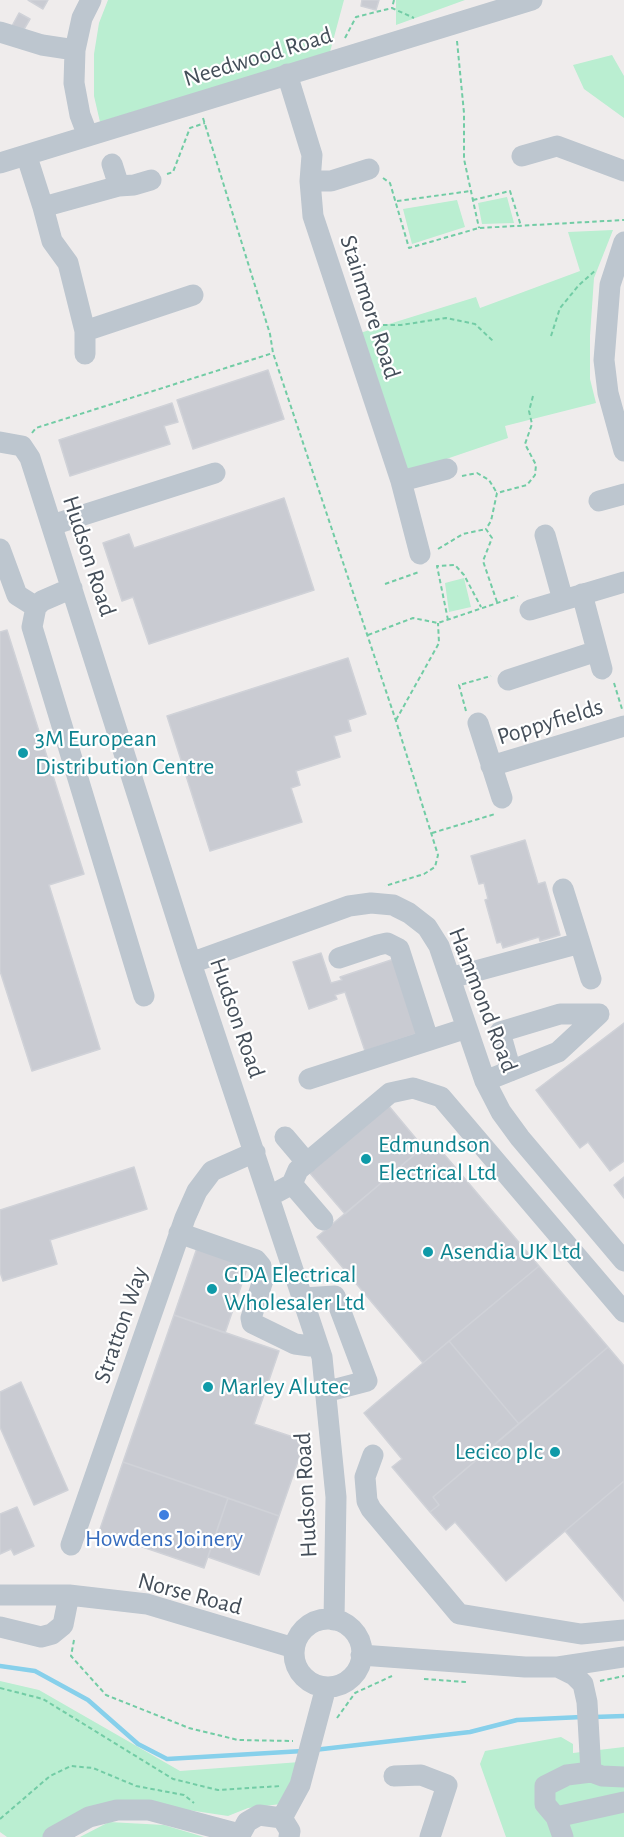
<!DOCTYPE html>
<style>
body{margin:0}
canvas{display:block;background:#efecec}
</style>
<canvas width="624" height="1837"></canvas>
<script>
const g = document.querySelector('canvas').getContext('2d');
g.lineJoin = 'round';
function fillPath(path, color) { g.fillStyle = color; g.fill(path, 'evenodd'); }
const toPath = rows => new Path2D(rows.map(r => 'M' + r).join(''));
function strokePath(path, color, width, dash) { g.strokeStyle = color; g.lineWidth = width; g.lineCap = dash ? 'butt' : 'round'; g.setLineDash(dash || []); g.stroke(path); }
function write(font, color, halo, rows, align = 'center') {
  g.font = font + ' "Alegreya Sans",sans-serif'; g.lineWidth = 4.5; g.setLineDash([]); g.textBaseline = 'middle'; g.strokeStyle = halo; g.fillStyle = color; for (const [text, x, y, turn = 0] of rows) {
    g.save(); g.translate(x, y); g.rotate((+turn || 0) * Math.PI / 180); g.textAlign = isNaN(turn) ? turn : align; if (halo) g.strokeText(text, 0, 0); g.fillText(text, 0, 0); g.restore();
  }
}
fillPath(toPath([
 [108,0,344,0,330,52,100,122,94,96,94,54,99,23],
 [396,0,465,0,396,25],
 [612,55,624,76,624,118,584,89,573,65],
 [507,197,514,223,482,224,478,203],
 [457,200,465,227,412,244,403,209],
 [613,230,594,278,590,336,590,379,596,403,505,426,508,438,408,472,360,333,476,297,480,308,580,271,568,232],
 [464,578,471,607,449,612,445,583],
 [0,1681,39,1690,180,1771,300,1762,281,1804,248,1808,228,1816,148,1804,48,1837,7,1837,0,1832],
 [561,1737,573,1744,573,1753,624,1747,624,1837,506,1837,480,1764,485,1751],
 [109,1822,164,1825,204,1837,80,1837]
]), '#baeed1');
strokePath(toPath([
 [0,1666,35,1671,88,1700,138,1744,167,1759,303,1751],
 [594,1717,624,1716],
 [314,1750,470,1732,517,1720,582,1717]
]), '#87d0eb', 4.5);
const building = toPath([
 [28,0,48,0,43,9,28,0],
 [362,0,379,0,376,10,361,6,362,0],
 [19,13,30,19,23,31,12,26,19,13],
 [268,370,284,419,193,449,177,400,268,370],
 [172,403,178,422,164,426,170,444,70,476,59,440,172,403],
 [284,498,314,590,149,644,133,597,122,601,103,543,129,534,134,548,284,498],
 [7,630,84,874,49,885,100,1049,32,1071,0,971,0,632,7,630],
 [348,658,366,714,348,720,351,731,334,736,340,757,296,771,300,785,291,788,302,822,210,851,167,716,348,658],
 [525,840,538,884,545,882,560,935,540,941,539,937,503,948,501,942,497,943,485,900,488,899,484,883,479,884,471,856,525,840],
 [321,953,331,983,342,980,340,977,394,959,419,1033,365,1051,345,992,335,995,337,999,309,1009,293,962,321,953],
 [624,1023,624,1161,610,1171,588,1142,580,1148,536,1090,624,1023],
 [388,1105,423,1147,345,1214,309,1172,388,1105],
 [432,1140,539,1266,423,1363,317,1237,432,1140],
 [134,1167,147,1209,50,1240,57,1264,3,1281,0,1272,0,1210,134,1167],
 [624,1177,624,1198,614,1185,624,1177],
 [198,1245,249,1263,225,1333,174,1315,198,1245],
 [539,1266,608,1347,519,1424,449,1341,539,1266],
 [174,1315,279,1351,254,1424,305,1441,279,1516,123,1462,174,1315],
 [449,1341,519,1424,433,1497,439,1505,430,1512,392,1467,402,1459,364,1413,449,1341],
 [608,1347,624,1366,624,1481,506,1581,455,1522,446,1530,430,1512,439,1505,433,1497,608,1347],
 [21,1382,68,1490,34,1505,0,1427,0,1392,21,1382],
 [123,1462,228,1498,204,1568,99,1532,123,1462],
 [624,1481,624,1601,565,1531,624,1481],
 [228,1498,279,1516,259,1575,208,1557,228,1498],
 [17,1507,34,1546,14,1555,11,1549,0,1554,0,1514,17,1507]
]);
fillPath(building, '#c9cbd2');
strokePath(building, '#d0d2d8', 1.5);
strokePath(toPath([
 [394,0,392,8,414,18],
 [345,38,356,17,392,8],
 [457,41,464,113,464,159,479,228],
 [203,118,270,334,273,353,396,721,438,855,435,867,424,874,385,886],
 [167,174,173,172,190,128,205,123],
 [383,178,390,183,409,248,479,228,624,220],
 [473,200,510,191,521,226],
 [397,201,471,191],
 [368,325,401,325,446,318,475,324,493,341],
 [551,336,560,308,579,285,596,270],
 [32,433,36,428,273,353],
 [462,476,477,473,489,480,497,493],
 [438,549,463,534,486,529],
 [385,584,419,572],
 [497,602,483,561,492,538,486,529,491,521,497,493,527,485,535,475,536,465,525,444,532,424,529,411,533,396],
 [448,620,437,566,455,565,464,575,481,607],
 [368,635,413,618,438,623,518,596],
 [614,683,622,709],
 [466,711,459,685,491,676],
 [396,720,439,643,438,623],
 [432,833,495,814],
 [74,1640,71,1656,106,1695,189,1728,238,1740,293,1741],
 [424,1679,466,1682],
 [600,1681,624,1676],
 [0,1688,43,1699,173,1779,218,1790,281,1786],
 [337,1718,355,1693,392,1676],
 [0,1819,50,1776,71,1766,93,1768,136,1786,184,1795,194,1803]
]), '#72cca5', 2, [4.5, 3]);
strokePath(toPath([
 [0,32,42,45,75,50],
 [287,74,312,155,310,181,313,216,401,481,420,554],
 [88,136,80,115,74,83,75,50,82,18,91,0],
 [522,156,557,146,624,171],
 [27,157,43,207,119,186,112,164],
 [0,163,532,0],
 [310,181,331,181,369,169],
 [119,186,134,185,151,180],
 [43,207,52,241,68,263,85,331,193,295],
 [624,242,610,285,604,360,608,393,624,451],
 [85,354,85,331],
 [0,442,22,446,30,458,191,963,322,1357,336,1497,334,1620],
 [401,481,447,469],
 [599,501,624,494],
 [52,525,215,473],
 [545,535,563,600],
 [0,549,17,595,36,607],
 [72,588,42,601,36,607,32,627,144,996],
 [582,594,602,669],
 [530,610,624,582],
 [508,680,597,651],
 [478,723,502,798],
 [491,766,624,726],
 [563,889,580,943],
 [339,958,378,945,387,943,399,949,428,1039],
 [191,963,349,906,371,903,393,905,409,913,427,927,439,946,485,1081,501,1112,520,1138,624,1261],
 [450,978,580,943,591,979],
 [309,1079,467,1028],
 [485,1081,558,1052,599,1014,560,1014,500,1032,511,1071],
 [285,1137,307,1163],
 [292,1184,323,1220],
 [270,1196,292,1184,298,1170,390,1093,413,1088,441,1097,624,1312],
 [179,1233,256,1260,261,1266,263,1280,251,1318,252,1323,295,1344,310,1346,317,1343],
 [303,1298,335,1296,367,1381,325,1392],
 [373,1455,365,1477,367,1501,371,1509,459,1614,581,1634,624,1630],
 [71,1545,185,1218,197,1191,212,1171,255,1152],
 [0,1595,69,1595,147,1604,294,1648],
 '294 1653a34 34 0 1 1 68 0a34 34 0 1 1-68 0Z',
 [0,1627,41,1637,52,1634,63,1625,69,1595],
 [361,1655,525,1667,558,1667,624,1657],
 [558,1667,574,1675,583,1684,587,1702,591,1772],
 [394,1776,421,1775,447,1785,430,1837],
 [624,1777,602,1776,591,1772,567,1775,545,1786,545,1804,556,1817,624,1802],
 [556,1817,563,1837],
 [282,1818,300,1785,326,1687],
 [53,1837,89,1817,117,1810,149,1810,239,1834],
 [239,1837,247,1822,259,1815,282,1818,290,1831,289,1837]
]), '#bdc6cf', 21);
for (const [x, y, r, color] of [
 [23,753,6,"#0f9aa8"],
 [366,1159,6,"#0f9aa8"],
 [428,1252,6,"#0f9aa8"],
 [212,1289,6,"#0f9aa8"],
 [208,1387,6,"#0f9aa8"],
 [555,1452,6,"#0f9aa8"],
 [164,1515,6,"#3f7fe0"]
]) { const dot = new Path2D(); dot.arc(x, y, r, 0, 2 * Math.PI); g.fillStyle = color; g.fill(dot); strokePath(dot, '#fff', 2); }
write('24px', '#454f5a', '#fff', [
 ["Needwood Road",258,57,-17],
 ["Stainmore Road",370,307,72],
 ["Hudson Road",89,556,72],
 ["Poppyfields",550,722,-17],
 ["Hammond Road",483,1000,69],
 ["Hudson Road",237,1018,71],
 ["Stratton Way",121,1325,-71],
 ["Hudson Road",306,1495,-93],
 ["Norse Road",190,1594,15]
]);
write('24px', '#0d838f', '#fff', [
 ["3M European",35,739],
 ["Distribution Centre",35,767],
 ["Edmundson",378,1145],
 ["Electrical Ltd",378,1173],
 ["Asendia UK Ltd",440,1252],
 ["GDA Electrical",224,1275],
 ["Wholesaler Ltd",224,1303],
 ["Marley Alutec",220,1387],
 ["Lecico plc",543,1452,"right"]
], 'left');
write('24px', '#366cbe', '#fff', [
 ["Howdens Joinery",164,1539]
]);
</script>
